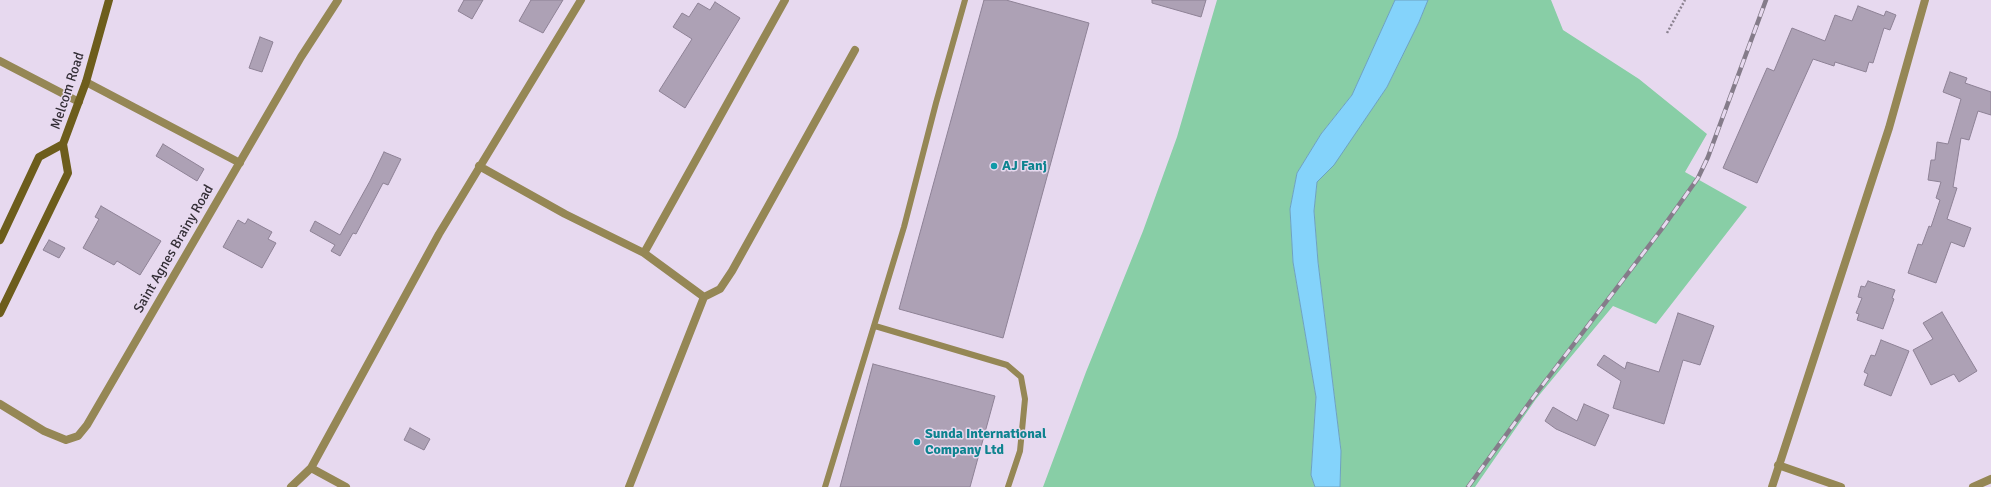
<!DOCTYPE html>
<style>
body{margin:0}
canvas{display:block;background:#e7d9ef}
</style>
<canvas width="1991" height="487"></canvas>
<script>
const g = document.querySelector('canvas').getContext('2d');
g.lineJoin = 'round';
function fillPath(path, color) { g.fillStyle = color; g.fill(path, 'evenodd'); }
const toPath = rows => new Path2D(rows.map(r => 'M' + r).join(''));
function strokePath(path, color, width, dash) { g.strokeStyle = color; g.lineWidth = width; g.lineCap = dash ? 'butt' : 'round'; g.setLineDash(dash || []); g.stroke(path); }
function write(font, color, halo, rows, align = 'center') {
  g.font = font + ' Signika,sans-serif'; g.lineWidth = 3; g.setLineDash([]); g.textBaseline = 'middle'; g.strokeStyle = halo; g.fillStyle = color; for (const [text, x, y, turn = 0] of rows) {
    g.save(); g.translate(x, y); g.rotate((+turn || 0) * Math.PI / 180); g.textAlign = isNaN(turn) ? turn : align; if (halo) g.strokeText(text, 0, 0); g.fillText(text, 0, 0); g.restore();
  }
}
fillPath(toPath([
 [1217,0,1395,0,1352,95,1321,134,1297,173,1290,209,1293,262,1316,397,1311,475,1315,487,1043,487,1086,372,1143,231,1177,137],
 [1428,0,1551,0,1563,30,1639,79,1707,134,1685,172,1747,207,1656,324,1613,306,1536,399,1475,487,1340,487,1341,451,1318,262,1314,211,1317,182,1334,164,1387,87,1419,22]
]), '#88cea6');
const water = toPath([
 [1395,0,1428,0,1419,22,1387,87,1334,165,1317,182,1314,211,1318,262,1341,451,1340,487,1315,487,1311,475,1316,397,1293,262,1290,209,1297,173,1321,134,1352,95,1395,0]
]);
fillPath(water, '#84d3fb');
strokePath(water, '#6ca2c0', 1);
const building = toPath([
 [464,0,483,0,472,19,458,11,464,0],
 [531,0,563,0,543,33,519,21,531,0],
 [984,0,1006,0,1089,23,1003,338,899,309,984,0],
 [1152,0,1206,0,1201,17,1152,3,1152,0],
 [715,2,740,18,685,108,659,91,692,39,673,27,682,13,689,17,698,3,710,10,715,2],
 [1858,6,1884,16,1886,11,1896,15,1890,30,1884,28,1873,63,1869,62,1866,72,1835,62,1834,66,1813,59,1757,183,1723,168,1767,68,1774,71,1792,28,1825,41,1835,15,1852,21,1858,6],
 [260,37,273,42,262,72,249,68,260,37],
 [1950,72,1967,78,1965,83,1991,92,1991,115,1978,111,1969,140,1961,138,1953,187,1957,188,1947,219,1971,228,1964,247,1951,242,1936,283,1908,273,1918,244,1922,245,1929,226,1931,227,1940,200,1936,198,1941,182,1928,180,1931,160,1935,160,1937,142,1948,144,1961,99,1943,92,1950,72],
 [163,144,204,169,197,181,156,156,163,144],
 [384,152,401,159,388,185,383,183,356,234,353,233,340,256,331,251,335,245,310,231,315,221,340,235,370,181,384,152],
 [101,206,161,241,140,275,117,261,114,265,83,248,99,219,95,217,101,206],
 [248,219,272,232,268,239,276,243,262,268,223,247,238,220,245,224,248,219],
 [49,240,65,248,59,258,43,250,49,240],
 [1868,281,1895,290,1892,298,1894,299,1883,329,1857,320,1859,314,1856,313,1862,298,1858,297,1861,286,1865,287,1868,281],
 [1942,312,1977,371,1959,382,1954,374,1931,385,1913,350,1933,339,1923,323,1942,312],
 [1678,313,1714,326,1700,365,1683,360,1664,424,1613,408,1621,381,1597,365,1604,355,1625,369,1627,362,1659,372,1678,313],
 [1881,340,1909,351,1891,396,1864,385,1868,374,1864,372,1871,355,1875,356,1881,340],
 [873,364,995,396,970,487,840,487,873,364],
 [1584,404,1609,415,1595,446,1556,429,1545,421,1553,407,1577,421,1584,404],
 [410,428,430,439,424,450,404,440,410,428]
]);
fillPath(building, '#ada1b5');
strokePath(building, '#8e8296', 1);
strokePath(toPath([
 [1667,33,1685,0]
]), '#8b8290', 2.5, [2, 2]);
strokePath(toPath([
 [875,326,1007,365,1021,377,1025,399,1020,451,1008,487],
 [825,487,904,227,936,103,965,0]
]), '#958755', 6);
strokePath(toPath([
 [0,61,79,102],
 [86,82,240,163],
 [479,166,565,214,644,253,704,297],
 [644,253,785,0],
 [0,404,44,431,66,440,78,436,87,425,301,57,338,0],
 [1778,465,1841,487],
 [311,468,346,487],
 [291,487,311,468,439,234,581,0],
 [629,487,704,297,720,289,732,271,855,50],
 [1772,487,1889,128,1925,0],
 [1973,487,1991,479]
]), '#958755', 8);
strokePath(toPath([
 [0,240,39,157,63,144,86,82,109,0],
 [0,313,68,173,63,144]
]), '#6d5d1c', 8);
const rail = toPath([
 [1468,487,1538,391,1661,230,1698,178,1708,157,1766,0]
]);
strokePath(rail, '#857c8a', 4.5);
strokePath(rail, '#e7d9ef', 3, [9]);
for (const [x, y, r, color] of [
 [994,166,4,"#0f9aa8"],
 [917,442,4,"#0f9aa8"]
]) { const dot = new Path2D(); dot.arc(x, y, r, 0, 2 * Math.PI); g.fillStyle = color; g.fill(dot); strokePath(dot, '#e7d9ef', 1.5); }
write('14px', '#332e36', '#e7d9ef', [
 ["Melcom Road",68,91,-72],
 ["Saint Agnes Brainy Road",174,249,-60]
]);
write('bold 14px', '#0d838f', '#e7d9ef', [
 ["AJ Fanj",1002,166],
 ["Sunda International",925,434],
 ["Company Ltd",925,450]
], 'left');
</script>
